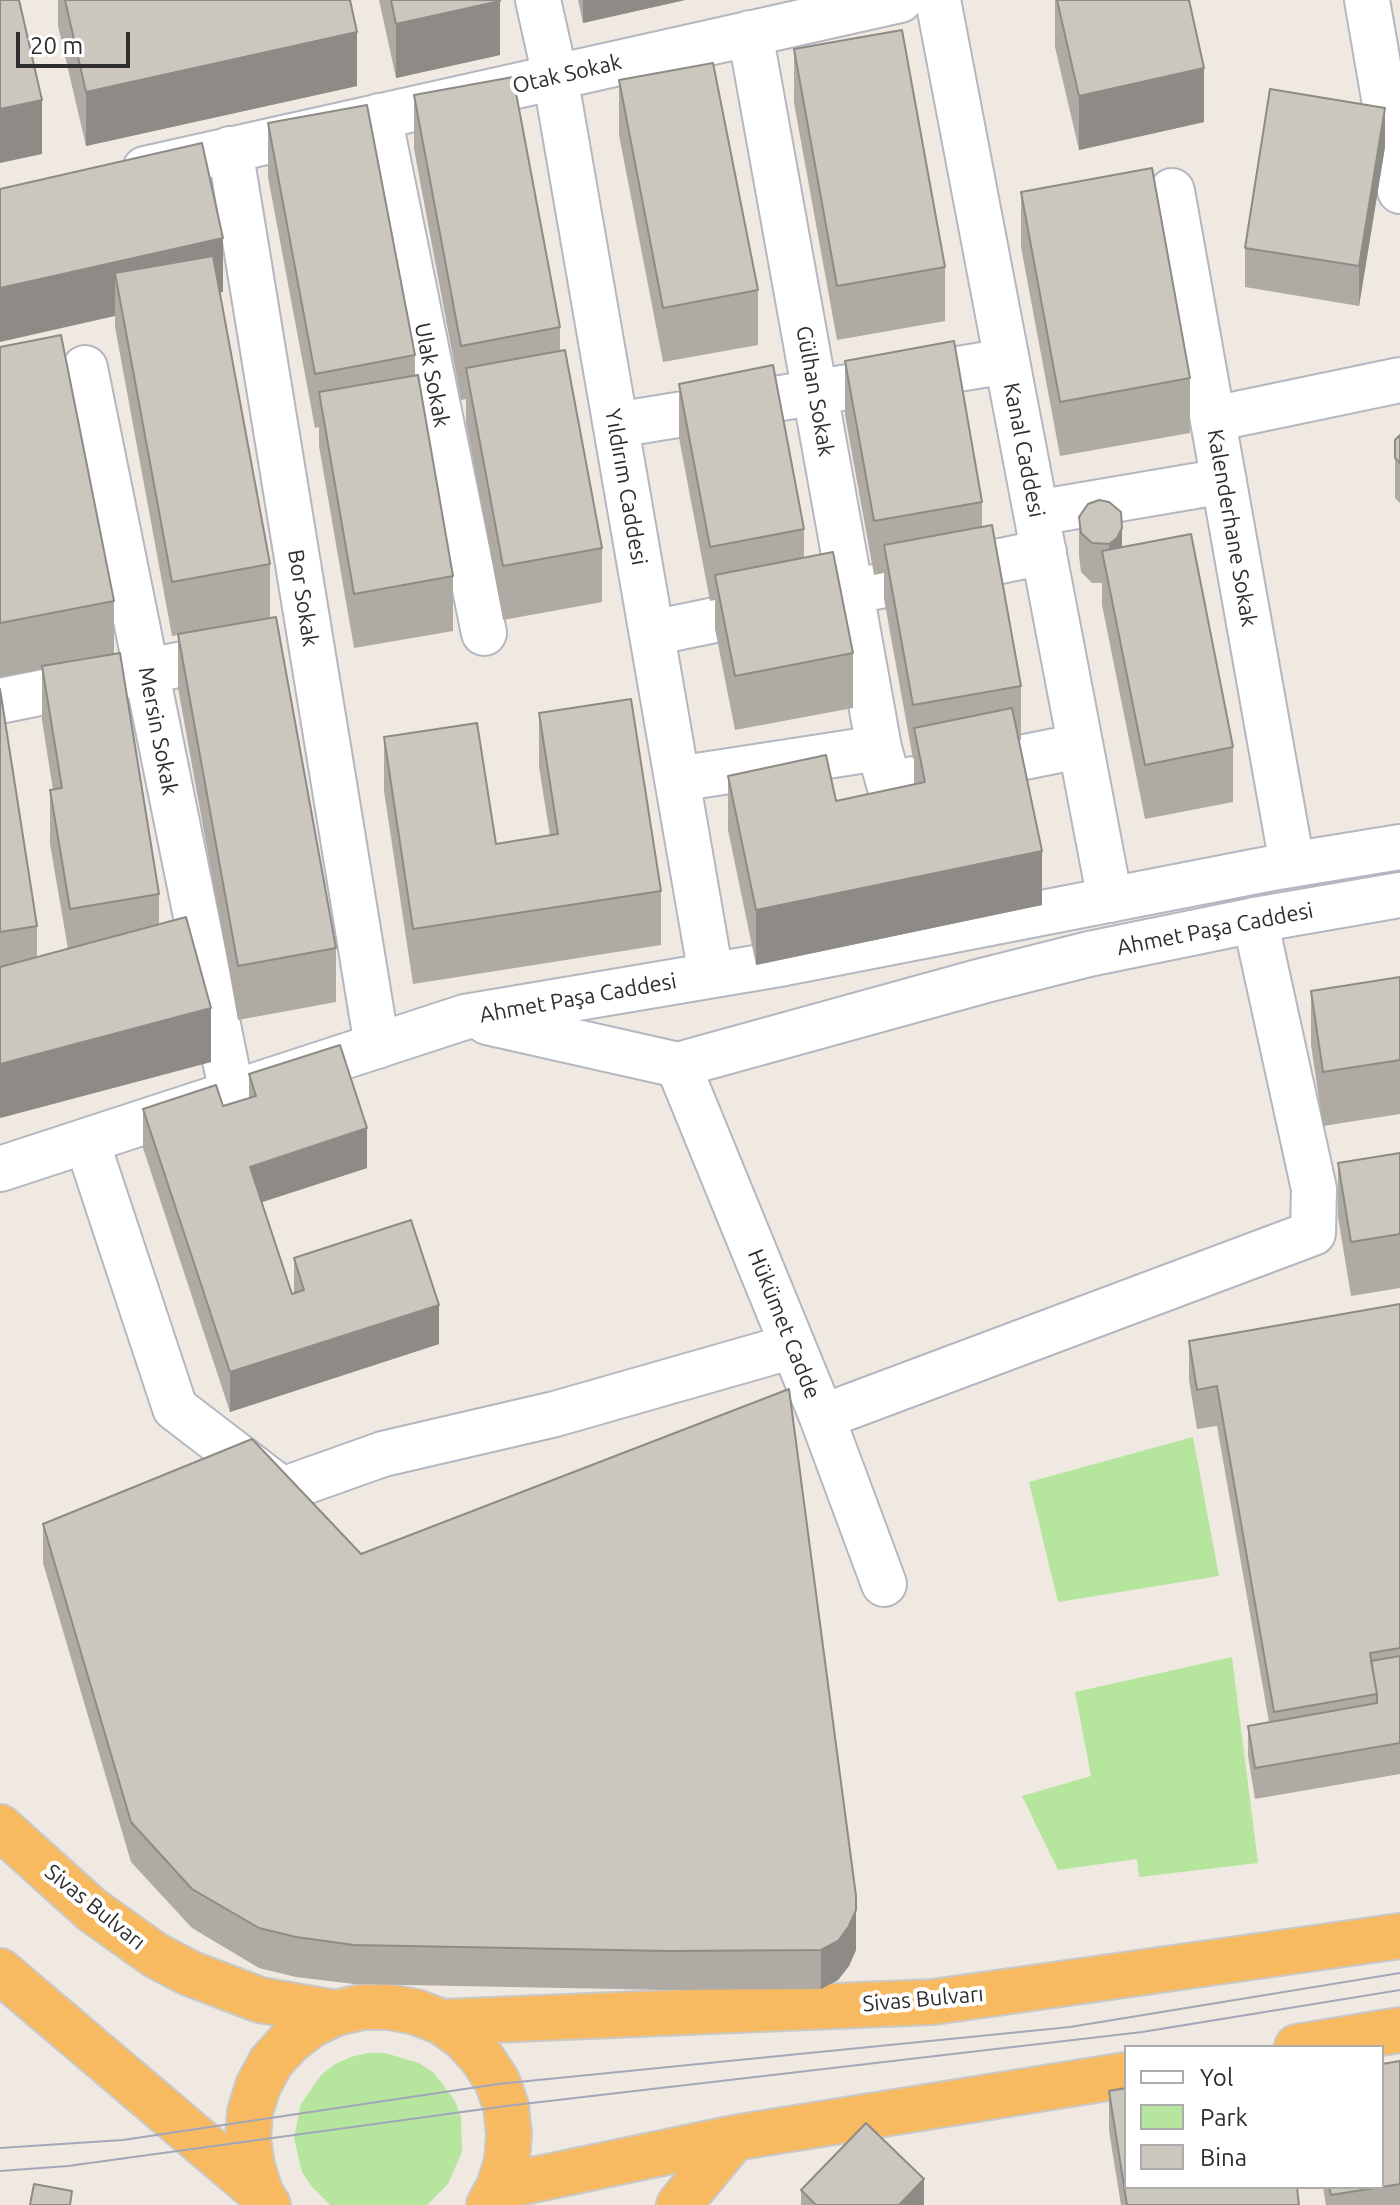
<!DOCTYPE html>
<meta charset="utf-8">
<style>
body{margin:0}
#map{position:relative;width:1400px;height:2205px;overflow:hidden;background:#efe9e1;font-family:Ubuntu,sans-serif}
canvas{display:block}
.legend{position:absolute;left:1124px;top:2045px;width:260px;height:144px;box-sizing:border-box;background:#fff;border:2px solid #ababab;margin:0;padding:10px 14px;list-style:none;font-size:24px;color:#2e2e2e}
.legend li{display:flex;align-items:center;gap:16px;height:40px}
.legend b{width:40px;border:2px solid #ababab}
.scale{position:absolute;left:16px;top:32px;width:114px;height:36px;box-sizing:border-box;border:4px solid #2e2e2e;border-top:0;padding-left:10px;font-size:24px;line-height:28px;white-space:nowrap;color:#2e2e2e;-webkit-text-stroke:6px #fff;paint-order:stroke}
</style>
<div id="map">
<canvas width="1400" height="2205"></canvas>
<ul class="legend">
<li><b style="height:10px;background:#fff"></b>Yol</li>
<li><b style="height:22px;background:#b6e59e"></b>Park</li>
<li><b style="height:22px;background:#cbc7bf"></b>Bina</li>
</ul>
<div class="scale">20 m</div>
</div>
<script>
const g = document.querySelector('canvas').getContext('2d');
g.lineJoin = 'round';
function fillPath(path, color) { g.fillStyle = color; g.fill(path, 'evenodd'); }
const toPath = rows => new Path2D(rows.map(r => 'M' + r).join(''));
function strokePath(path, color, width, dash) { g.strokeStyle = color; g.lineWidth = width; g.lineCap = dash ? 'butt' : 'round'; g.setLineDash(dash || []); g.stroke(path); }
function write(font, color, halo, rows, align = 'center') {
  g.font = font + ' Ubuntu,sans-serif'; g.lineWidth = 8; g.setLineDash([]); g.textBaseline = 'middle'; g.strokeStyle = halo; g.fillStyle = color; for (const [text, x, y, turn = 0] of rows) {
    g.save(); g.translate(x, y); g.rotate((+turn || 0) * Math.PI / 180); g.textAlign = isNaN(turn) ? turn : align; if (halo) g.strokeText(text, 0, 0); g.fillText(text, 0, 0); g.restore();
  }
}
fillPath(toPath([
 [1193,1437,1219,1576,1058,1602,1029,1482],
 [1232,1657,1258,1863,1139,1877,1137,1859,1058,1870,1022,1796,1091,1776,1075,1692],
 [368,2053,385,2053,419,2063,434,2073,455,2101,461,2117,462,2152,448,2184,427,2205,330,2205,312,2187,302,2172,294,2138,301,2104,321,2075,335,2064,351,2057]
]), '#b6e59e');
const minor = toPath([
 [538,0,555,76,711,975],
 [938,0,1110,900],
 [1367,0,1400,191],
 [750,33,879,748,889,784,1080,746],
 [379,116,484,633],
 [230,149,377,1046],
 [145,169,900,0],
 [1172,191,1292,864],
 [85,368,232,1094],
 [1213,419,1400,380],
 [616,425,1007,361],
 [1036,513,1224,481],
 [652,633,1044,552],
 [0,701,237,653],
 [677,779,879,748],
 [678,1065,822,1417,884,1584],
 [87,1142,175,1408,282,1490,383,1454,555,1414,793,1346],
 [822,1417,1313,1233,1314,1189,1255,920]
]);
const tertiary = toPath([
 [487,1022,678,1065,982,981,1089,954,1255,920,1400,895],
 [0,1169,465,1017,785,963,1278,867,1400,847]
]);
const trunk = toPath([
 [0,1827,92,1910,155,1955,189,1973,260,2000,336,2013],
 [0,1971,260,2192],
 [442,2022,933,2002,1400,1936],
 [1297,2047,1400,2030],
 [499,2187,734,2138,1126,2075],
 [268,2205,260,2192,252,2166,248,2139,250,2112,258,2086,271,2062,289,2042,311,2025,336,2013,362,2007,389,2007,416,2012,442,2022,464,2038,482,2058,497,2081,506,2106,509,2134,507,2161,499,2187,489,2205],
 [679,2205,734,2138]
]);
strokePath(minor, '#b4b7c1', 48);
strokePath(tertiary, '#b4b7c1', 48);
strokePath(trunk, '#c9c9c9', 48);
strokePath(minor, '#fff', 44);
strokePath(tertiary, '#fff', 44);
strokePath(trunk, '#f8ba60', 44);
strokePath(toPath([
 [0,2148,123,2140,498,2084,1070,2027,1400,1973],
 [0,2171,68,2166,506,2106,1142,2032,1400,1990]
]), '#a3a6b8', 2);
fillPath(toPath([
 [58,0,350,0,357,86,86,146,58,26],
 [379,0,500,0,500,55,396,78],
 [578,0,685,0,583,23],
 [1055,0,1189,0,1204,122,1079,150,1055,47],
 [794,49,945,267,945,321,837,340,794,103],
 [619,80,758,290,758,345,663,362,619,135],
 [414,95,560,327,560,351,602,548,602,602,503,620,466,422,466,399,461,400,414,149],
 [268,123,415,355,415,376,453,576,453,631,354,648,319,446,319,427,315,428,268,177],
 [1385,147,1359,306,1245,287,1245,248],
 [0,189,223,292,220,292,270,564,270,618,336,948,336,1002,238,1020,178,688,178,635,172,636,115,327,115,316],
 [1021,192,1190,378,1190,433,1060,456,1021,247],
 [0,347,114,601,114,654,159,894,159,924,211,1062,0,1118,0,689,37,926,37,957,68,949,50,844,50,790,53,790,42,720,42,669,0,677],
 [845,361,982,502,982,527,1021,686,1021,740,1019,740,1042,905,756,965,728,830,728,776,836,801,914,785,914,759,913,759,884,599,884,573,874,575,845,415],
 [679,384,804,529,804,558,853,653,853,708,735,730,715,629,715,600,710,601,679,438],
 [1400,435,1400,503,1395,498,1395,440],
 [1079,517,1122,547,1233,747,1233,802,1145,819,1102,605,1102,583,1092,583,1081,572,1079,556],
 [539,713,661,891,661,945,413,984,384,791,384,737,496,844,550,836,539,767],
 [1400,977,1400,1114,1323,1126,1311,1045,1311,991],
 [249,1074,367,1168,262,1202,292,1294,294,1293,294,1258,439,1344,230,1412,143,1148,143,1109,223,1106,249,1098],
 [1400,1153,1400,1288,1351,1296,1338,1217,1338,1163],
 [1400,1304,1400,1774,1255,1799,1248,1756,1248,1726,1269,1722,1217,1426,1197,1429,1189,1380,1189,1341],
 [43,1524,361,1554,856,1936,856,1950,849,1966,838,1980,821,1989,668,1990,354,1984,296,1977,259,1968,192,1928,131,1862,43,1563],
 [1400,2061,1400,2205,1326,2205,1323,2187,1382,2187],
 [1109,2091,1299,2205,1121,2205,1109,2131],
 [801,2190,924,2205,801,2205]
]), '#afaba4');
fillPath(toPath([
 [583,0,685,0,583,23],
 [500,1,500,55,396,78,396,24],
 [357,32,357,86,86,146,86,92],
 [1204,68,1204,122,1079,150,1079,96],
 [42,100,42,154,0,163,0,109],
 [1385,108,1385,147,1359,306,1359,266],
 [223,238,223,292,123,314,115,273,115,316,0,342,0,288],
 [1122,528,1122,568,1109,583,1109,544],
 [1042,851,1042,905,756,965,756,910],
 [211,1008,211,1062,0,1118,0,1064],
 [367,1128,367,1168,250,1206,250,1167],
 [439,1305,439,1344,230,1412,230,1372],
 [856,1896,856,1950,849,1966,838,1980,821,1989,821,1950],
 [924,2179,924,2205,899,2205]
]), '#8e8b86');
const building = toPath([
 [0,0,19,0,42,100,0,109,0,0],
 [65,0,350,0,357,32,86,92,65,0],
 [391,0,500,0,500,1,396,24,391,0],
 [1057,0,1189,0,1204,68,1079,96,1057,0],
 [902,30,945,267,837,286,794,49,902,30],
 [713,63,758,290,663,308,619,80,713,63],
 [513,77,560,327,461,346,414,95,513,77],
 [1270,89,1385,108,1359,266,1245,248,1270,89],
 [367,105,415,355,315,374,268,123,367,105],
 [202,143,223,238,0,288,0,189,202,143],
 [1152,168,1190,378,1060,402,1021,192,1152,168],
 [213,256,270,564,172,582,115,273,213,256],
 [61,335,114,601,0,623,0,347,61,335],
 [954,341,982,502,874,521,845,361,954,341],
 [565,350,602,548,503,566,466,368,565,350],
 [773,365,804,529,710,547,679,384,773,365],
 [418,375,453,576,354,594,319,392,418,375],
 [1400,435,1400,463,1395,458,1395,440,1400,435],
 [1099,500,1109,502,1121,512,1122,528,1117,538,1109,544,1092,543,1081,533,1079,517,1088,504,1099,500],
 [992,525,1021,686,913,705,884,545,992,525],
 [1191,534,1233,747,1145,765,1102,551,1191,534],
 [833,552,853,653,735,676,715,575,833,552],
 [276,617,336,948,238,966,178,634,276,617],
 [120,653,159,894,70,909,50,790,62,788,42,666,120,653],
 [0,689,37,926,0,932,0,689],
 [631,699,661,891,413,929,384,737,477,723,496,844,520,840,558,834,539,713,631,699],
 [1012,708,1042,851,756,910,728,776,826,755,836,801,925,782,914,728,1012,708],
 [186,917,211,1008,0,1064,0,967,186,917],
 [1400,977,1400,1060,1323,1072,1311,991,1400,977],
 [340,1045,367,1128,250,1167,292,1294,304,1290,294,1258,411,1220,439,1305,230,1372,143,1109,216,1085,223,1106,256,1096,249,1074,340,1045],
 [1400,1153,1400,1234,1351,1242,1338,1163,1400,1153],
 [1400,1304,1400,1648,1370,1653,1377,1694,1274,1712,1217,1386,1197,1390,1189,1341,1400,1304],
 [789,1389,856,1896,856,1910,849,1926,838,1941,821,1950,668,1951,354,1945,296,1937,259,1928,192,1889,131,1822,43,1524,252,1439,361,1554,789,1389],
 [1400,1656,1400,1743,1255,1768,1248,1726,1377,1703,1377,1694,1371,1661,1400,1656],
 [1400,2061,1400,2184,1382,2187,1382,2064,1400,2061],
 [1126,2088,1126,2187,1297,2187,1299,2205,1127,2205,1109,2091,1126,2088],
 [866,2123,924,2179,899,2205,816,2205,801,2190,866,2123],
 [34,2184,72,2191,70,2205,30,2205,34,2184],
 [1329,2187,1381,2187,1331,2195,1329,2187]
]);
fillPath(building, '#cbc7bf');
strokePath(building, '#8e8b86', 2);
write('22px', '#2e2e2e', '#fff', [
 ["Otak Sokak",567,74,-13],
 ["Ulak Sokak",432,375,79],
 ["Gülhan Sokak",815,391,80],
 ["Kanal Caddesi",1024,450,79],
 ["Yıldırım Caddesi",626,487,80],
 ["Kalenderhane Sokak",1232,528,80],
 ["Bor Sokak",303,598,81],
 ["Mersin Sokak",158,731,79],
 ["Ahmet Paşa Caddesi",1215,929,-11],
 ["Ahmet Paşa Caddesi",578,998,-10],
 ["Hükümet Cadde",784,1324,68],
 ["Sivas Bulvarı",95,1907,39],
 ["Sivas Bulvarı",923,1999,-5]
]);
</script>
